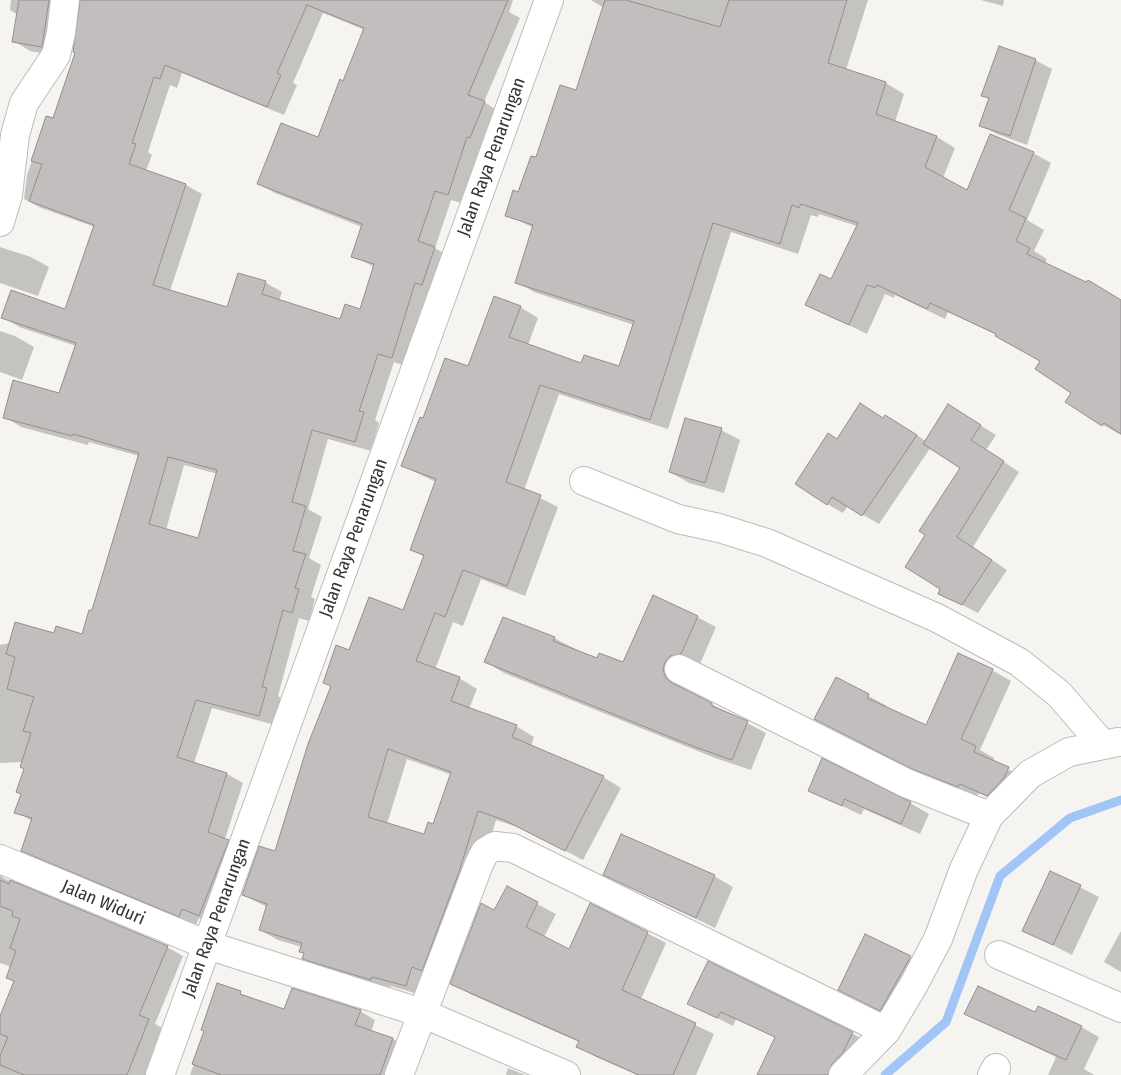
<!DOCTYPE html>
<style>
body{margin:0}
canvas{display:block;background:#f6f4f0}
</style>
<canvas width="1121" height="1075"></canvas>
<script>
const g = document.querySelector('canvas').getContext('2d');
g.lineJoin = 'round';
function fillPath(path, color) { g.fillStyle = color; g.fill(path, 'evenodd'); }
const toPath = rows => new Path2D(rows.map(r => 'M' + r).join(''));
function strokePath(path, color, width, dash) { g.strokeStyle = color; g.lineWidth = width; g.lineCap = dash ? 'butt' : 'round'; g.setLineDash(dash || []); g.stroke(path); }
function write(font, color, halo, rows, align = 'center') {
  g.font = font + ' "Fira Sans Condensed",sans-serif'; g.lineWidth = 4; g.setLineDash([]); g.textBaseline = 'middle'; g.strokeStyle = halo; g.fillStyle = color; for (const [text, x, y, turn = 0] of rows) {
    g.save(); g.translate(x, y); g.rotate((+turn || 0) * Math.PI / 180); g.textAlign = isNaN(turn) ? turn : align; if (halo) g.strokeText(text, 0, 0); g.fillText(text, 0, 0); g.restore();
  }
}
fillPath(toPath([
 [11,0,69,0,58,56,30,51,14,41,18,15,10,10],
 [81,0,513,0,509,12,520,18,484,102,500,112,464,204,451,200,435,248,450,257,408,367,394,362,375,420,379,423,371,451,328,439,308,509,322,517,309,558,321,565,311,597,315,599,309,621,299,618,278,696,282,699,275,725,212,708,194,763,227,774,243,783,225,839,244,850,216,924,199,918,196,925,91,881,75,872,32,821,16,812,22,794,25,769,23,762,0,763,0,645,55,634,83,635,92,612,139,456,89,442,88,445,21,427,5,417,60,395,76,346,19,327,3,317,66,311,95,227,41,208,24,199,27,175,47,117,54,119,77,53],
 [323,13,365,30,318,138,259,184,275,193,362,227,353,256,374,267,361,310,341,321,279,301,282,292,266,283,239,274,228,309,170,291,202,194,186,185,146,171,152,155,148,152,170,85,177,88,182,73,284,115,297,85,293,83],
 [184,465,218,474,198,540,166,530],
 [591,0,868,0,846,70,886,83,904,94,895,122,937,137,955,148,943,178,968,192,1033,153,1051,163,1027,220,1044,230,1034,251,1047,259,1045,264,1121,301,1121,435,1103,425,1041,361,997,335,948,312,945,319,895,295,894,298,885,294,867,334,806,304,832,281,857,226,819,214,818,217,811,215,798,254,731,232,668,429,559,394,524,490,558,507,525,596,481,579,463,626,453,622,435,670,459,678,477,689,469,709,516,726,534,737,531,746,603,777,621,788,583,860,523,829,496,820,477,882,424,996,391,986,389,990,321,968,303,958,305,953,302,947,278,940,260,930,267,907,243,895,276,852,332,687,325,682,350,651,404,611,424,557,411,549,436,482,402,466,424,419,520,307,538,318,528,345,582,364,620,368,634,325,534,292,516,282,534,228,507,215,577,92,604,8],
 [407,759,452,775,434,825,425,836,387,824],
 [981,0,1004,0,1003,6],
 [1035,60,1052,69,1027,145,997,134,980,125,990,99,982,95],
 [0,247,31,257,49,267,38,296,0,283],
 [0,331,15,336,34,347,22,380,0,372],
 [964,415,996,435,986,450,1019,472,973,547,1007,570,978,613,939,593,942,589,927,534,962,467,931,447,879,524,848,506,843,513,827,504,838,440,884,419,902,426,926,441],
 [721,430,740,440,724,493,689,483,670,472],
 [697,617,716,627,700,664,682,682,685,690,766,733,751,770,715,758,504,673,486,662,554,638,597,660,624,664],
 [992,670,1011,681,980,750,994,758,993,762,1027,779,1007,806,979,793,977,797,933,779,816,719,837,679,887,706,886,708,927,726],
 [809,790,910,803,929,814,920,834,864,809,861,815],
 [1050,872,1099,897,1072,955,1023,930],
 [604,874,714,876,733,887,715,928],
 [0,875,5,879,167,947,183,956,155,1024,164,1029,146,1075,0,1075,0,1020,15,982,8,978,11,967,0,963],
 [507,888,556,914,544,937,570,951,647,933,666,943,641,999,714,1034,696,1075,637,1075,596,1057,578,1046,579,1042,470,994,452,983],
 [1121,931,1121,972,1104,962],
 [865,936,929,968,899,1020,840,990],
 [218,985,285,1011,360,1011,375,1020,371,1032,393,1039,408,1048,398,1075,190,1075,205,1032],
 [689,1004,852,1033,867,1042,853,1066,819,1050,807,1075,759,1075,776,1038,736,1019,733,1026],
 [966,1014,1036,1014,1081,1027,1099,1037,1084,1069,1094,1075,1048,1075,1056,1057],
 [508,1068,525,1075,506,1075]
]), '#0003');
strokePath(toPath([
 [885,1075,946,1022,1000,876,1070,818,1121,800]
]), '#a1c5f7', 9);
const building = toPath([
 [19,0,49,0,42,47,12,42,19,0],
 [80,0,508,0,468,95,485,101,470,138,467,137,448,195,435,191,418,241,435,247,422,285,415,283,392,358,378,354,359,411,364,412,355,442,312,430,292,502,306,506,293,551,306,554,295,588,299,589,292,613,283,610,262,687,267,688,259,716,196,700,177,757,227,773,208,832,229,840,199,916,182,909,179,917,21,851,32,818,14,813,21,794,16,792,24,769,20,767,31,733,23,731,34,697,7,689,15,657,6,654,15,622,54,633,56,626,82,634,89,610,92,610,139,453,73,434,72,436,3,418,13,380,59,393,76,343,1,318,11,290,65,309,94,225,29,201,42,164,31,161,46,116,53,118,75,53,73,52,80,0],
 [307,5,364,28,343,81,340,79,318,137,281,123,257,184,362,224,351,257,374,264,360,309,345,304,340,319,262,294,266,281,238,273,227,307,153,285,186,184,129,164,136,144,132,143,154,77,160,79,165,65,267,107,281,75,277,73,307,5],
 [168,457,217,470,198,538,149,524,168,457],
 [605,0,626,0,720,27,729,0,847,0,828,63,886,82,876,114,937,136,925,167,967,190,990,134,1034,152,1009,210,1026,218,1016,241,1030,248,1027,254,1086,282,1088,280,1121,300,1121,434,1104,423,1102,426,1065,402,1071,393,1035,369,1040,361,995,336,996,334,930,303,927,309,877,285,875,288,867,285,849,325,805,305,820,274,831,279,858,223,801,204,799,208,792,205,780,244,713,223,650,420,540,385,506,482,541,495,507,586,463,570,445,617,435,613,416,661,460,677,451,701,517,725,512,737,604,776,565,851,504,820,478,811,459,872,422,971,412,967,406,986,372,977,371,980,302,959,304,953,299,952,302,943,259,930,267,904,242,895,259,846,275,851,308,744,331,686,323,683,336,645,349,650,369,597,403,610,424,555,410,550,436,479,401,466,420,417,423,418,445,358,468,366,494,296,521,306,509,337,581,363,584,355,619,366,634,321,515,283,533,225,505,216,513,190,518,192,531,156,536,157,560,85,576,90,605,0],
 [388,749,451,772,433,824,428,822,424,834,368,817,388,749],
 [999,46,1036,59,1010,136,979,126,989,98,981,96,999,46],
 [860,403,883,418,885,415,917,435,862,516,832,497,827,505,795,484,828,433,837,439,860,403],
 [948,404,981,425,971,440,1004,461,957,537,992,560,962,605,938,594,940,589,905,567,925,535,919,531,960,468,923,444,948,404],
 [685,418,722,428,705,483,669,472,685,418],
 [653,595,698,616,681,654,670,656,665,662,663,670,666,678,672,683,712,703,712,706,748,721,732,760,695,747,484,662,503,617,555,637,553,641,597,658,599,653,623,662,653,595],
 [958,653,993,669,961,739,976,746,974,752,1009,767,1004,778,987,796,960,784,958,787,912,769,814,719,836,677,869,694,867,698,926,725,958,653],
 [822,758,911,802,901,824,844,799,842,806,808,791,822,758],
 [621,834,715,875,696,918,603,875,621,834],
 [1050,871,1081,885,1053,945,1022,931,1050,871],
 [0,880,9,884,10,880,168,946,139,1015,149,1019,127,1075,24,1075,0,1065,0,1056,8,1037,0,1034,0,1016,14,981,6,978,16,951,10,948,20,919,12,916,13,911,0,906,0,880],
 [507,886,538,902,526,927,569,949,590,903,648,932,622,990,696,1023,673,1075,639,1075,576,1047,579,1041,450,984,481,903,494,910,507,886],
 [865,934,911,956,880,1011,838,990,865,934],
 [708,961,853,1032,843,1052,832,1064,828,1075,757,1075,775,1037,721,1012,717,1018,687,1004,708,961],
 [217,983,241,991,240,994,284,1009,292,988,361,1010,355,1025,393,1038,380,1075,221,1075,192,1064,204,1031,201,1030,217,983],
 [978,986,1035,1012,1038,1006,1082,1026,1066,1060,964,1014,978,986]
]);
fillPath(building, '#c3bebe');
strokePath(building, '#938e8d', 1);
const minor = toPath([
 [0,222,8,195,15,135,24,103,56,55,61,33,65,0],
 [584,481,678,519,719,528,767,543,937,618,1019,662,1059,694,1103,745],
 [679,669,906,783,989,816],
 [999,955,1121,1008],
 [399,1075,479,864,485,852,495,846,513,848,886,1031],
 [843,1075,886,1031,913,986,938,939,964,869,989,816,1030,774,1069,752,1118,742],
 [992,1075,996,1068]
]);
const tertiary = toPath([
 [0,859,207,945,422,1013,566,1075]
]);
const secondary = toPath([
 [160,1075,549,0]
]);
strokePath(minor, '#bebbb8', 30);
strokePath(tertiary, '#bebbb8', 30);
strokePath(secondary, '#bebbb8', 30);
strokePath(minor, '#fff', 28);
strokePath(tertiary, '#fff', 28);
strokePath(secondary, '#fff', 28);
write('18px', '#373635', '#fff', [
 ["Jalan Raya Penarungan",492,157,-70],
 ["Jalan Raya Penarungan",354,538,-70],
 ["Jalan Widuri",103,903,23],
 ["Jalan Raya Penarungan",217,918,-70]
]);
</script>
